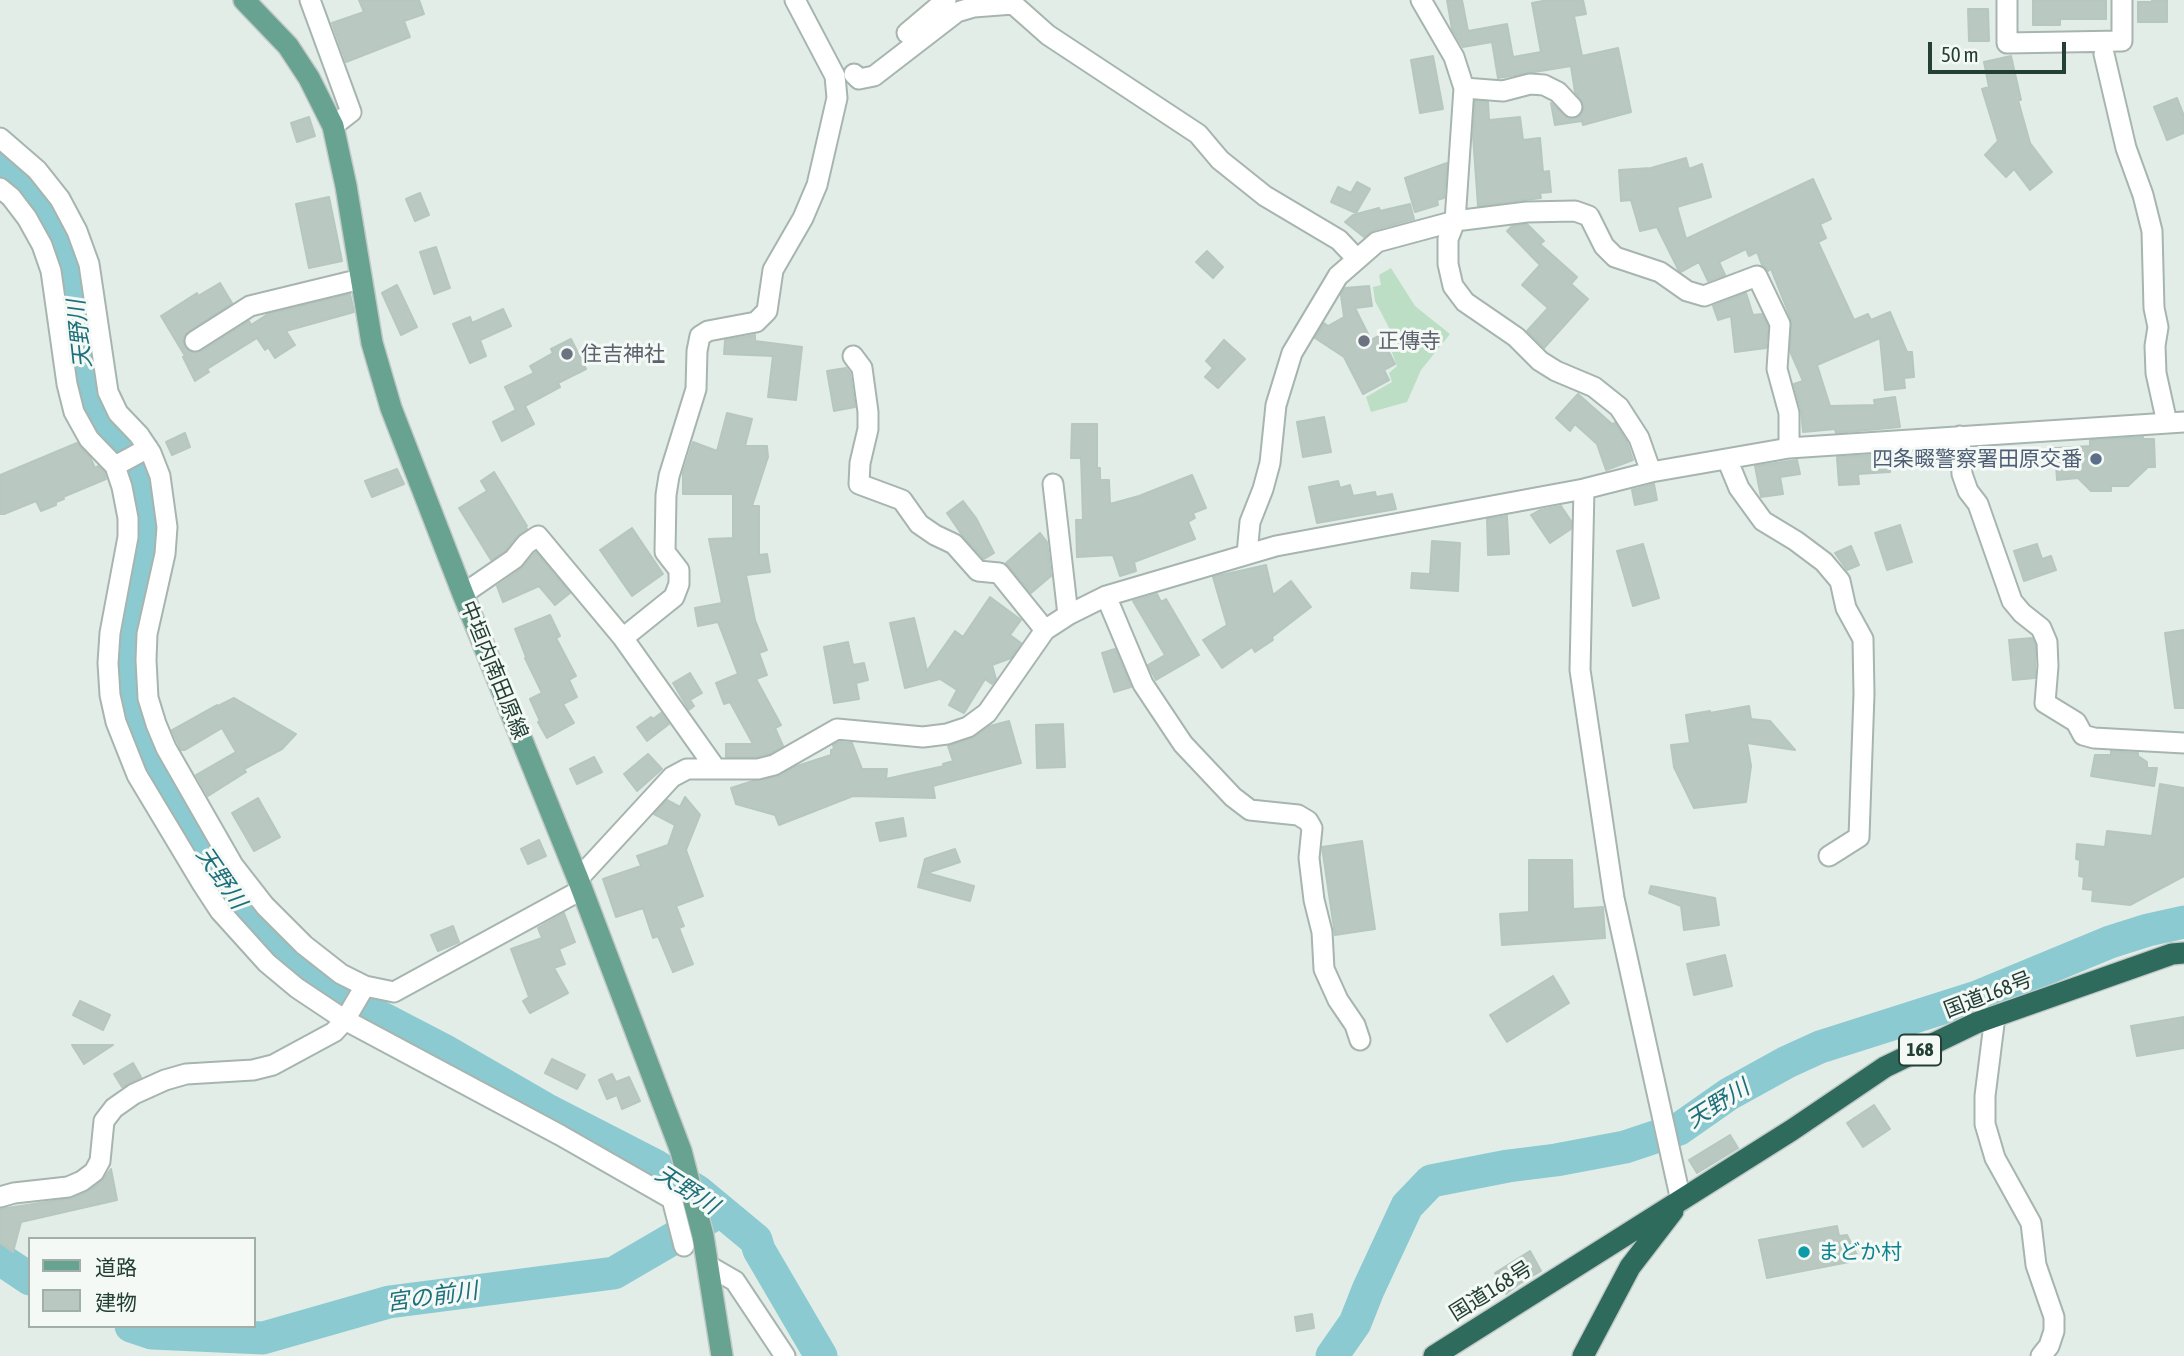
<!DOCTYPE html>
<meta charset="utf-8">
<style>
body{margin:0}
#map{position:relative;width:2184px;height:1356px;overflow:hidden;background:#e3ede8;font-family:"Asap Condensed","Noto Sans JP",sans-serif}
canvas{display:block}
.legend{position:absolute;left:28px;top:1237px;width:228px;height:91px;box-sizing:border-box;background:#f4f9f6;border:2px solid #a0afa9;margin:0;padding:9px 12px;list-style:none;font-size:21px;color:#233f36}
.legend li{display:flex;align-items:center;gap:14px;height:35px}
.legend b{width:35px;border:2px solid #a0afa9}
.scale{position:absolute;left:1928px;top:42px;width:138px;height:32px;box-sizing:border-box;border:4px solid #233f36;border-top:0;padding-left:9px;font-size:21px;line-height:24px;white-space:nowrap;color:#233f36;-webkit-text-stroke:5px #f4f9f6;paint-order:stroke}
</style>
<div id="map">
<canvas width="2184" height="1356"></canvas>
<ul class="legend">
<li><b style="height:9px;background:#68a291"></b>道路</li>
<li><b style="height:19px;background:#b9c8c1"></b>建物</li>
</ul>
<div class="scale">50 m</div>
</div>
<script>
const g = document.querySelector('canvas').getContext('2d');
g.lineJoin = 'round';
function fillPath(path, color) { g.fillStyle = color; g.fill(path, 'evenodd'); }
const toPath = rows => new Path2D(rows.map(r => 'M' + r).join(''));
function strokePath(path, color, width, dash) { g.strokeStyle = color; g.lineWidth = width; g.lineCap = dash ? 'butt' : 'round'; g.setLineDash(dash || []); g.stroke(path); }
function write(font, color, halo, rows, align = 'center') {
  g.font = font + ' "Asap Condensed","Noto Sans JP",sans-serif'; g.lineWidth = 6; g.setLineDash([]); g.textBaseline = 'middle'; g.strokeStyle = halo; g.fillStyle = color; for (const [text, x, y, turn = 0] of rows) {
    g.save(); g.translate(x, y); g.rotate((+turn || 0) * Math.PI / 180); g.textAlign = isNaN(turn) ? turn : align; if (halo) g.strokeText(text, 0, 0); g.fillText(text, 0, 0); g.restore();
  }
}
fillPath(toPath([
 [1391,268,1415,306,1450,334,1421,370,1407,402,1371,412,1366,397,1392,382,1389,373,1397,366,1391,350,1398,345,1375,301,1373,287,1381,285,1379,275]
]), '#bcdec4');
strokePath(toPath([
 [0,162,12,170,45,205,64,245,75,288,85,385,99,418,121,445,138,470,148,500,147,531,126,629,125,677,132,721,159,778,190,833,247,917,271,944,309,976,345,999,447,1052,549,1111,656,1166,697,1191,756,1240,759,1250,821,1356],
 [0,1259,30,1279],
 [131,1326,152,1333,263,1338,389,1302,614,1273,710,1217],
 [1332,1356,1355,1323,1368,1290,1407,1206,1431,1181,1508,1166,1556,1160,1625,1147,1679,1129,1729,1094,1787,1062,1820,1047,1977,997,2110,942,2148,930,2184,922]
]), '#8ccad2', 33);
const building = toPath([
 [359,0,419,0,424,14,404,21,410,37,346,62,332,23,364,12,359,0],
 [1447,0,1462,0,1468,31,1507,24,1513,57,1541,52,1532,3,1548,0,1583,0,1586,14,1574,16,1582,56,1618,48,1631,112,1583,125,1582,121,1555,125,1551,103,1569,119,1580,116,1584,110,1584,104,1575,92,1571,66,1498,78,1492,42,1463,47,1452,29,1447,0],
 [2033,0,2106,0,2106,19,2060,19,2060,25,2033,25,2033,0],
 [2152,0,2167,0,2167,22,2138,22,2138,2,2152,2,2152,0],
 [1968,9,1988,9,1989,41,1969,41,1968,9],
 [1433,56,1443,109,1420,113,1411,60,1433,56],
 [2011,56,2021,100,2018,100,2030,143,2052,172,2030,190,2014,169,2006,177,1985,155,1998,141,1982,89,1989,87,1984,62,2011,56],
 [2177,98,2184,116,2184,133,2167,140,2154,107,2177,98],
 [1475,101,1488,102,1489,120,1520,117,1523,140,1540,138,1543,172,1549,171,1551,192,1540,193,1541,198,1478,206,1473,136,1475,101],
 [309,117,315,136,297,142,291,123,309,117],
 [1686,158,1689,169,1702,164,1711,197,1677,207,1686,239,1813,179,1831,219,1820,224,1826,238,1818,242,1854,320,1868,314,1871,320,1890,312,1907,352,1912,352,1914,377,1904,378,1905,388,1885,390,1880,338,1817,365,1830,406,1875,405,1874,400,1895,397,1900,427,1836,433,1835,429,1803,432,1801,410,1794,384,1803,381,1790,351,1791,319,1771,269,1768,271,1762,265,1757,252,1749,256,1746,249,1719,262,1725,275,1708,281,1699,262,1681,272,1679,271,1657,227,1640,231,1631,200,1621,201,1619,170,1651,168,1686,158],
 [1447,163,1444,198,1437,200,1438,205,1415,212,1405,178,1447,163],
 [1357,182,1370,189,1356,213,1331,202,1338,187,1351,193,1357,182],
 [420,193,429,215,415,221,406,199,420,193],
 [329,197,342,261,309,268,296,204,329,197],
 [1410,204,1414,219,1374,230,1364,237,1345,222,1353,215,1379,208,1380,211,1410,204],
 [1527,224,1544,241,1540,244,1577,277,1571,284,1588,299,1544,348,1527,331,1548,308,1522,285,1540,265,1507,231,1512,226,1527,224],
 [436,247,450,288,434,294,420,252,436,247],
 [1207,251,1223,267,1213,278,1196,262,1207,251],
 [220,283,232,303,185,335,183,342,185,348,190,352,202,351,249,321,251,325,268,314,350,294,354,312,286,331,295,345,275,358,268,347,265,350,257,338,207,369,209,372,195,381,183,357,185,356,161,316,197,293,198,296,220,283],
 [397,285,417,327,401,335,382,293,397,285],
 [1369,286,1372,306,1355,308,1371,340,1380,335,1395,364,1384,370,1389,380,1363,394,1344,357,1315,338,1324,323,1328,326,1344,317,1341,295,1345,288,1369,286],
 [1746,293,1753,315,1762,314,1768,326,1766,348,1735,352,1731,316,1718,320,1713,306,1746,293],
 [503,309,511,326,480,340,486,356,470,363,453,324,470,317,472,323,503,309],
 [755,335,755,341,802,347,796,400,768,397,773,356,724,354,725,340,755,335],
 [571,339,586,369,558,383,560,387,525,406,534,424,502,441,493,422,516,410,505,387,534,373,530,366,553,353,551,349,571,339],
 [1224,340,1245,359,1218,388,1205,377,1213,368,1206,361,1224,340],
 [846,368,850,373,855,407,834,411,827,371,846,368],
 [1578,394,1612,424,1615,423,1627,442,1633,460,1606,470,1597,444,1575,424,1570,431,1556,418,1578,394],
 [727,413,752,419,745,446,767,446,768,457,752,506,759,506,759,555,767,554,770,572,746,575,755,620,767,650,759,653,767,675,756,679,781,725,775,728,783,746,769,754,756,757,726,757,726,744,753,744,730,702,724,704,716,683,738,674,718,622,698,626,695,608,722,603,709,539,733,538,733,494,683,494,683,473,693,442,717,451,727,413],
 [1324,417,1331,452,1303,457,1297,422,1324,417],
 [1072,424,1097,424,1097,468,1100,468,1100,480,1109,480,1110,504,1139,496,1192,475,1206,508,1193,513,1195,518,1188,522,1195,539,1134,562,1136,571,1120,576,1113,555,1077,557,1076,520,1083,520,1081,458,1071,458,1072,424],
 [185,433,190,447,172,455,166,442,185,433],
 [2143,437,2143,439,2154,439,2155,467,2148,467,2128,486,2111,486,2111,491,2091,491,2078,478,2057,480,2055,448,2090,446,2090,440,2143,437],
 [77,443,91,459,95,468,98,466,104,472,106,479,63,497,64,499,56,502,56,505,41,511,36,501,4,514,0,514,0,475,77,443],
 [1948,450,1949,464,1923,467,1921,452,1948,450],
 [1889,454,1890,472,1858,474,1859,484,1839,485,1837,457,1889,454],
 [1797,460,1800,474,1780,477,1783,494,1761,497,1755,466,1797,460],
 [397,469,404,484,372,497,365,481,397,469],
 [494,472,527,526,525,527,527,529,517,536,506,550,491,560,459,508,487,491,481,481,494,472],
 [1338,481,1340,488,1350,485,1353,496,1375,492,1376,497,1392,494,1396,509,1317,523,1309,487,1338,481],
 [1654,484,1657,500,1635,505,1632,490,1654,484],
 [963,501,976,518,994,553,984,559,962,535,947,513,963,501],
 [1561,506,1571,521,1571,529,1550,543,1531,515,1540,510,1561,506],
 [1507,516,1509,554,1488,555,1487,519,1507,516],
 [1900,525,1912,562,1887,570,1875,533,1900,525],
 [632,528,663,574,632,596,600,550,632,528],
 [1040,533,1047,542,1051,576,1031,593,1006,563,1040,533],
 [1432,541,1460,543,1458,591,1411,588,1412,573,1430,574,1432,541],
 [1643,544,1659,598,1633,606,1617,551,1643,544],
 [2037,544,2042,559,2051,556,2056,570,2024,581,2014,551,2037,544],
 [1851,546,1859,565,1847,570,1835,553,1851,546],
 [536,552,570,593,555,605,539,586,503,602,497,586,521,569,536,552],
 [1266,565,1273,595,1291,581,1311,607,1272,637,1273,640,1255,652,1252,647,1222,668,1203,640,1227,625,1213,577,1266,565],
 [1157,594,1161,602,1166,599,1199,655,1156,680,1148,665,1165,655,1133,601,1157,594],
 [990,597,1021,620,1010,635,1021,643,1011,658,992,665,996,679,992,684,985,679,964,713,949,705,957,690,940,679,905,688,890,623,914,618,927,671,955,631,963,637,990,597],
 [550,615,560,636,556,638,576,676,569,680,577,697,563,704,574,723,547,738,538,722,540,721,530,699,542,693,525,658,526,657,515,629,550,615],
 [2184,630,2184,708,2175,708,2165,633,2184,630],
 [2032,638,2035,645,2035,678,2013,680,2009,640,2032,638],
 [848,642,853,665,864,663,868,680,856,683,859,699,834,703,824,647,848,642],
 [1115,649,1131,687,1114,692,1102,653,1115,649],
 [690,673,702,693,690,700,694,706,689,710,673,683,690,673],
 [234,698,296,734,282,749,244,769,246,772,208,796,196,775,236,752,222,728,185,750,181,750,172,730,217,705,218,706,234,698],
 [1749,706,1751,719,1770,721,1795,750,1747,743,1751,766,1746,802,1694,808,1674,767,1671,745,1690,743,1686,715,1710,711,1710,713,1749,706],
 [661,713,669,724,647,741,637,727,651,717,653,719,661,713],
 [1009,721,1021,763,933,786,935,798,853,796,779,825,775,815,736,804,731,788,753,781,777,777,794,767,831,755,831,750,834,749,833,745,840,742,852,743,862,769,887,769,886,779,944,766,943,764,953,761,948,746,972,738,990,726,1009,721],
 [1063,724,1065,767,1037,768,1036,725,1063,724],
 [2111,751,2138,753,2138,756,2147,762,2147,768,2157,768,2154,786,2091,776,2095,755,2111,755,2111,751],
 [648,754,662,769,637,791,624,774,648,754],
 [594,757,602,772,577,784,570,769,594,757],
 [2160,784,2184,788,2184,876,2130,905,2092,901,2093,890,2083,889,2084,877,2079,876,2080,860,2076,859,2077,844,2105,847,2107,831,2152,836,2160,784],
 [685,797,700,815,686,850,703,896,676,906,684,926,679,928,693,964,673,972,658,936,653,938,643,908,616,917,603,879,641,866,637,856,668,845,675,825,654,814,667,800,680,807,685,797],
 [258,798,280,837,254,851,232,813,258,798],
 [903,818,906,836,880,841,876,823,903,818],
 [539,840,546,856,528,864,521,849,539,840],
 [1362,841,1375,929,1335,935,1322,847,1362,841],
 [955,849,960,862,927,873,974,886,970,901,918,887,925,859,955,849],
 [1529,860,1572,860,1573,909,1603,907,1605,938,1502,945,1500,914,1529,912,1529,860],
 [1651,886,1715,898,1719,925,1684,930,1681,906,1649,893,1651,886],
 [564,913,575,942,559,949,565,964,554,968,568,993,530,1013,523,1001,529,997,511,949,542,938,538,928,564,913],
 [453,926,459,942,438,951,431,935,453,926],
 [1725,955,1732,986,1694,995,1687,964,1725,955],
 [1553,976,1569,1003,1507,1042,1490,1015,1553,976],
 [80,1001,110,1015,103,1030,73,1015,80,1001],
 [2184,1017,2184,1048,2137,1056,2131,1026,2184,1017],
 [72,1045,113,1045,84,1064,72,1045],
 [552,1059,585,1075,577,1089,545,1073,552,1059],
 [133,1063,141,1077,122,1087,114,1074,133,1063],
 [612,1074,616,1082,629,1077,640,1101,622,1109,617,1095,607,1099,599,1080,612,1074],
 [1874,1105,1890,1129,1863,1147,1847,1123,1874,1105],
 [1730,1135,1738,1148,1697,1173,1689,1160,1730,1135],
 [111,1169,117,1200,21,1222,13,1252,0,1243,0,1209,73,1198,89,1191,101,1182,111,1169],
 [1837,1226,1839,1236,1847,1235,1857,1255,1849,1260,1849,1262,1767,1278,1759,1240,1837,1226],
 [1530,1251,1541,1271,1519,1284,1506,1294,1495,1277,1497,1276,1495,1273,1530,1251],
 [1312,1314,1314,1328,1297,1331,1295,1317,1312,1314]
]);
fillPath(building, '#b9c8c1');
strokePath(building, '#b6c7bf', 2);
const minor = toPath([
 [310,0,351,112,333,126],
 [1421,0,1454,57,1464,88,1455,221,1448,239,1448,264,1453,286,1465,302,1516,337,1540,361,1556,371,1594,387,1619,407,1639,438,1651,472],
 [2007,0,2007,43,2122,41,2122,0],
 [907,33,946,0],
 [2104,54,2126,148,2143,195,2152,231,2154,308,2158,327,2155,346,2156,373,2167,423],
 [854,74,859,79,874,76,957,12,974,7,1013,4,1048,35,1198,134,1220,160,1265,196,1339,240,1357,259],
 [1464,88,1503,91,1530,84,1544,85,1558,92,1572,107],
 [0,138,37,170,60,199,77,231,89,264,108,392,118,413,139,435,151,453,160,476,167,527,165,554,147,634,146,660,148,698,156,724,166,748,233,865,265,906,304,945,341,974,365,986,394,992,581,890],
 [0,188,11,197,27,218,42,245,51,271,67,384,74,412,89,439,115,466,122,487,128,518,128,537,110,633,108,663,110,695,116,722,137,775,203,885,220,911,267,963,297,988,345,1020,560,1135,672,1199,684,1246],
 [195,341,250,306,361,279],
 [853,356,862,368,868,412,868,429,860,463,859,484,902,500,919,524,935,535,954,544,978,571,999,573,1045,630],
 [1960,436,1962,474,1968,491,1978,504,2012,601,2022,613,2041,628,2047,642,2048,666,2045,703,2076,722,2083,735,2094,738,2184,743],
 [1727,459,1739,488,1763,521,1796,541,1824,562,1840,581,1846,608,1863,639,1864,694,1859,837,1829,856],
 [115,466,148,448],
 [1053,484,1068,615],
 [1584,489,1580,670,1614,898,1681,1201],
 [1247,554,1250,522,1263,489,1270,463,1276,405,1292,353,1338,276,1377,242,1455,221,1527,212,1575,211,1589,216,1604,246,1615,257,1660,272,1687,291,1704,296,1757,276,1780,324,1777,369,1789,413,1789,448],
 [463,594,514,559,526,544,538,536,623,638,716,769],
 [1106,596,1143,684,1183,744,1233,797,1250,810,1298,815,1308,821,1312,828,1309,858,1314,900,1322,932,1324,969,1338,1000,1355,1025,1360,1040],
 [623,638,674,597,679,584,679,570,665,552,666,495,669,476,696,389,697,351,700,336,708,331,756,322,767,311,773,270,803,218,817,185,837,98,835,76,795,0],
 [578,879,672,777,687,769,758,769,774,765,837,729,923,737,947,734,968,727,987,713,1045,630,1068,615,1106,596,1276,546,1584,489,1651,472,1789,448,2184,422],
 [1995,1016,1985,1096,1985,1124,1995,1158,2031,1223,2036,1265,2054,1317,2054,1331,2049,1346,2041,1356],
 [0,1197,14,1193,68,1187,82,1181,94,1172,100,1161,104,1121,114,1108,134,1094,165,1080,186,1074,253,1070,273,1065,334,1032,345,1020,365,986],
 [709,1266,735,1281,785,1356]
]);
const major = toPath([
 [244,0,288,46,309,78,333,126,346,186,372,343,391,408,463,594,578,879,681,1151,703,1236,722,1356]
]);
const highway = toPath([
 [1434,1356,1792,1130,1885,1067,1976,1023,2172,954,2184,953],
 [1583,1356,1630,1267,1673,1211]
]);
strokePath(minor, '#a6b5af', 23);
strokePath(major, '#c1c9c7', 24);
strokePath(highway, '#c1c9c7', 24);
strokePath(minor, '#fff', 19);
strokePath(major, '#68a291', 21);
strokePath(highway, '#2e6b5c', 21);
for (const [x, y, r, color] of [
 [1364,341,7,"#6b7280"],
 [567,354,7,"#6b7280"],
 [2096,459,7,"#5c6f8a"],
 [1804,1252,7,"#0f9aa8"]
]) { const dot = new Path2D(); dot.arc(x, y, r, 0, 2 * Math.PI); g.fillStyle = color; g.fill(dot); strokePath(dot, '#f4f9f6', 2.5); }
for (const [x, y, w] of [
 [1920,1050,42]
]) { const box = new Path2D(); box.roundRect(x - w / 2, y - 15.5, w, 31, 5); g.fillStyle = '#f4f9f6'; g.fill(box); strokePath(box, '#233f36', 2); }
write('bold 19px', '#233f36', null, [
 ["168",1920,1050]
]);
write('21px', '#5b616d', '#f4f9f6', [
 ["正傳寺",1378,341],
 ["住吉神社",581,354]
], 'left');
write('21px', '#4e5e75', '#f4f9f6', [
 ["四条畷警察署田原交番",2082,459]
], 'right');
write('21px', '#233f36', '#f4f9f6', [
 ["中垣内南田原線",494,670,68],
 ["国道168号",1988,995,-21],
 ["国道168号",1491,1291,-32]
]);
write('21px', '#0d838f', '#f4f9f6', [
 ["まどか村",1818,1252]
], 'left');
write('italic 23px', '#1d6f7b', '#f4f9f6', [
 ["天野川",80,334,-96],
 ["天野川",221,878,56],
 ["天野川",1718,1104,-32],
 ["天野川",687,1190,33],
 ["宮の前川",432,1297,-8]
]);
</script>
